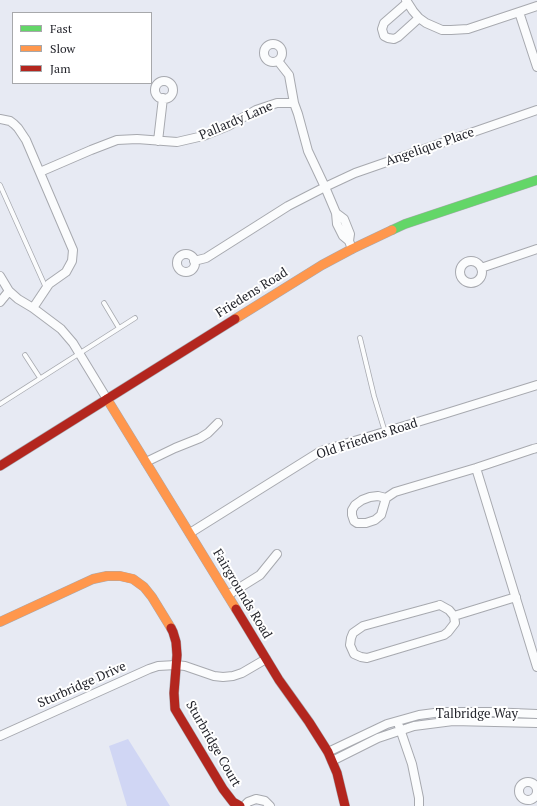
<!DOCTYPE html>
<style>
body{margin:0}
#map{position:relative;width:537px;height:806px;overflow:hidden;background:#e7eaf3;font-family:"PT Serif",serif}
canvas{display:block}
.legend{position:absolute;left:12px;top:12px;width:140px;height:72px;box-sizing:border-box;background:#fff;border:1px solid #a7a8ab;margin:0;padding:5px 7px;list-style:none;font-size:12px;color:#24252c}
.legend li{display:flex;align-items:center;gap:8px;height:20px}
.legend b{width:20px;border:1px solid #a7a8ab}
</style>
<div id="map">
<canvas width="537" height="806"></canvas>
<ul class="legend">
<li><b style="height:5px;background:#63d668"></b>Fast</li>
<li><b style="height:5px;background:#ff974d"></b>Slow</li>
<li><b style="height:5px;background:#b3261e"></b>Jam</li>
</ul>
</div>
<script>
const g = document.querySelector('canvas').getContext('2d');
g.lineJoin = 'round';
function fillPath(path, color) { g.fillStyle = color; g.fill(path, 'evenodd'); }
const toPath = rows => new Path2D(rows.map(r => 'M' + r).join(''));
function strokePath(path, color, width, dash) { g.strokeStyle = color; g.lineWidth = width; g.lineCap = dash ? 'butt' : 'round'; g.setLineDash(dash || []); g.stroke(path); }
function write(font, color, halo, rows, align = 'center') {
  g.font = font + ' "PT Serif",serif'; g.lineWidth = 4; g.setLineDash([]); g.textBaseline = 'middle'; g.strokeStyle = halo; g.fillStyle = color; for (const [text, x, y, turn = 0] of rows) {
    g.save(); g.translate(x, y); g.rotate((+turn || 0) * Math.PI / 180); g.textAlign = isNaN(turn) ? turn : align; if (halo) g.strokeText(text, 0, 0); g.fillText(text, 0, 0); g.restore();
  }
}
fillPath(toPath([
 [128,739,170,806,127,806,109,746]
]), '#d0d6f4');
const lane = toPath([
 [0,185,46,288],
 [104,303,119,328],
 [360,338,374,396,385,432],
 [25,355,40,378],
 [0,404,135,318]
]);
const street = toPath([
 [406,0,413,11,419,18,426,23,442,30,451,30,468,29,537,6],
 [407,3,384,23,382,29,384,36,388,38,394,39,398,37,419,18],
 [519,12,537,67],
 '264 53a9 9 0 1 1 18 0a9 9 0 1 1-18 0Z',
 [278,61,289,75,294,103,298,114,308,151,325,187,336,213,337,224,343,236,349,241,352,249],
 '155 90a9 9 0 1 1 18 0a9 9 0 1 1-18 0Z',
 [0,119,10,121,14,124,18,128,26,140,73,250,72,261,66,272,49,284,33,308],
 [158,141,163,98],
 [40,172,91,150,117,140,137,139,177,142,203,136,230,125,256,110,277,103,294,103],
 [336,213,344,219,350,234,349,241],
 '177 263a9 9 0 1 1 18 0a9 9 0 1 1-18 0Z',
 [194,261,206,258,288,206,325,187,355,173,537,110],
 '460 272a11 11 0 1 1 22 0a11 11 0 1 1-22 0Z',
 [481,268,537,249],
 [0,276,9,291,18,299,33,308,61,329,73,343,107,399],
 [0,302,9,291],
 [146,462,175,448,200,438,208,433,218,423],
 [476,468,537,667],
 [386,498,381,515,375,520,366,523,357,523,354,521,352,515,352,510,355,505,362,500,370,497,378,496,386,498,395,492,476,468,533,449,537,448],
 [190,533,321,451,444,414,537,385],
 [228,595,260,575,277,554],
 [440,605,449,610,454,616,455,623,448,632,444,635,367,658,361,657,354,654,350,645,351,638,353,633,363,626,440,605],
 [454,616,516,597],
 [399,726,412,764,419,798,419,806],
 [0,736,149,669,158,666,176,665,185,666,214,676,223,677,233,676,242,673,266,659],
 [328,752,387,724,419,715,442,712,489,712,537,714],
 [332,761,378,738,414,726,453,721,537,723],
 '519 791a9 9 0 1 1 18 0a9 9 0 1 1-18 0Z',
 [244,806,248,802,256,799,265,801,270,806]
]);
const fast = toPath([
 [392,230,405,224,537,180]
]);
const slow = toPath([
 [235,319,322,265,352,249,392,230],
 [107,399,236,609],
 [0,622,93,579,107,576,120,576,133,579,144,587,152,597,171,628]
]);
const jam = toPath([
 [0,466,235,319],
 [236,609,279,680,309,722,328,752,337,773,345,806],
 [171,628,173,632,176,642,177,655,174,693,175,709,223,789,233,802,240,806]
]);
strokePath(lane, '#a7a9af', 5.5);
strokePath(street, '#a7a9af', 10);
strokePath(fast, '#a7a9af', 10);
strokePath(slow, '#a7a9af', 10);
strokePath(jam, '#a7a9af', 10);
strokePath(lane, '#fbfcfd', 4);
strokePath(street, '#fbfcfd', 8);
strokePath(fast, '#63d668', 9);
strokePath(slow, '#ff974d', 9);
strokePath(jam, '#b3261e', 9);
write('13px', '#24252c', '#fff', [
 ["Pallardy Lane",236,121,-23],
 ["Angelique Place",430,147,-19],
 ["Friedens Road",252,293,-32],
 ["Old Friedens Road",367,439,-18],
 ["Fairgrounds Road",242,594,59],
 ["Sturbridge Drive",82,685,-24],
 ["Talbridge Way",477,714],
 ["Sturbridge Court",213,744,60]
]);
</script>
